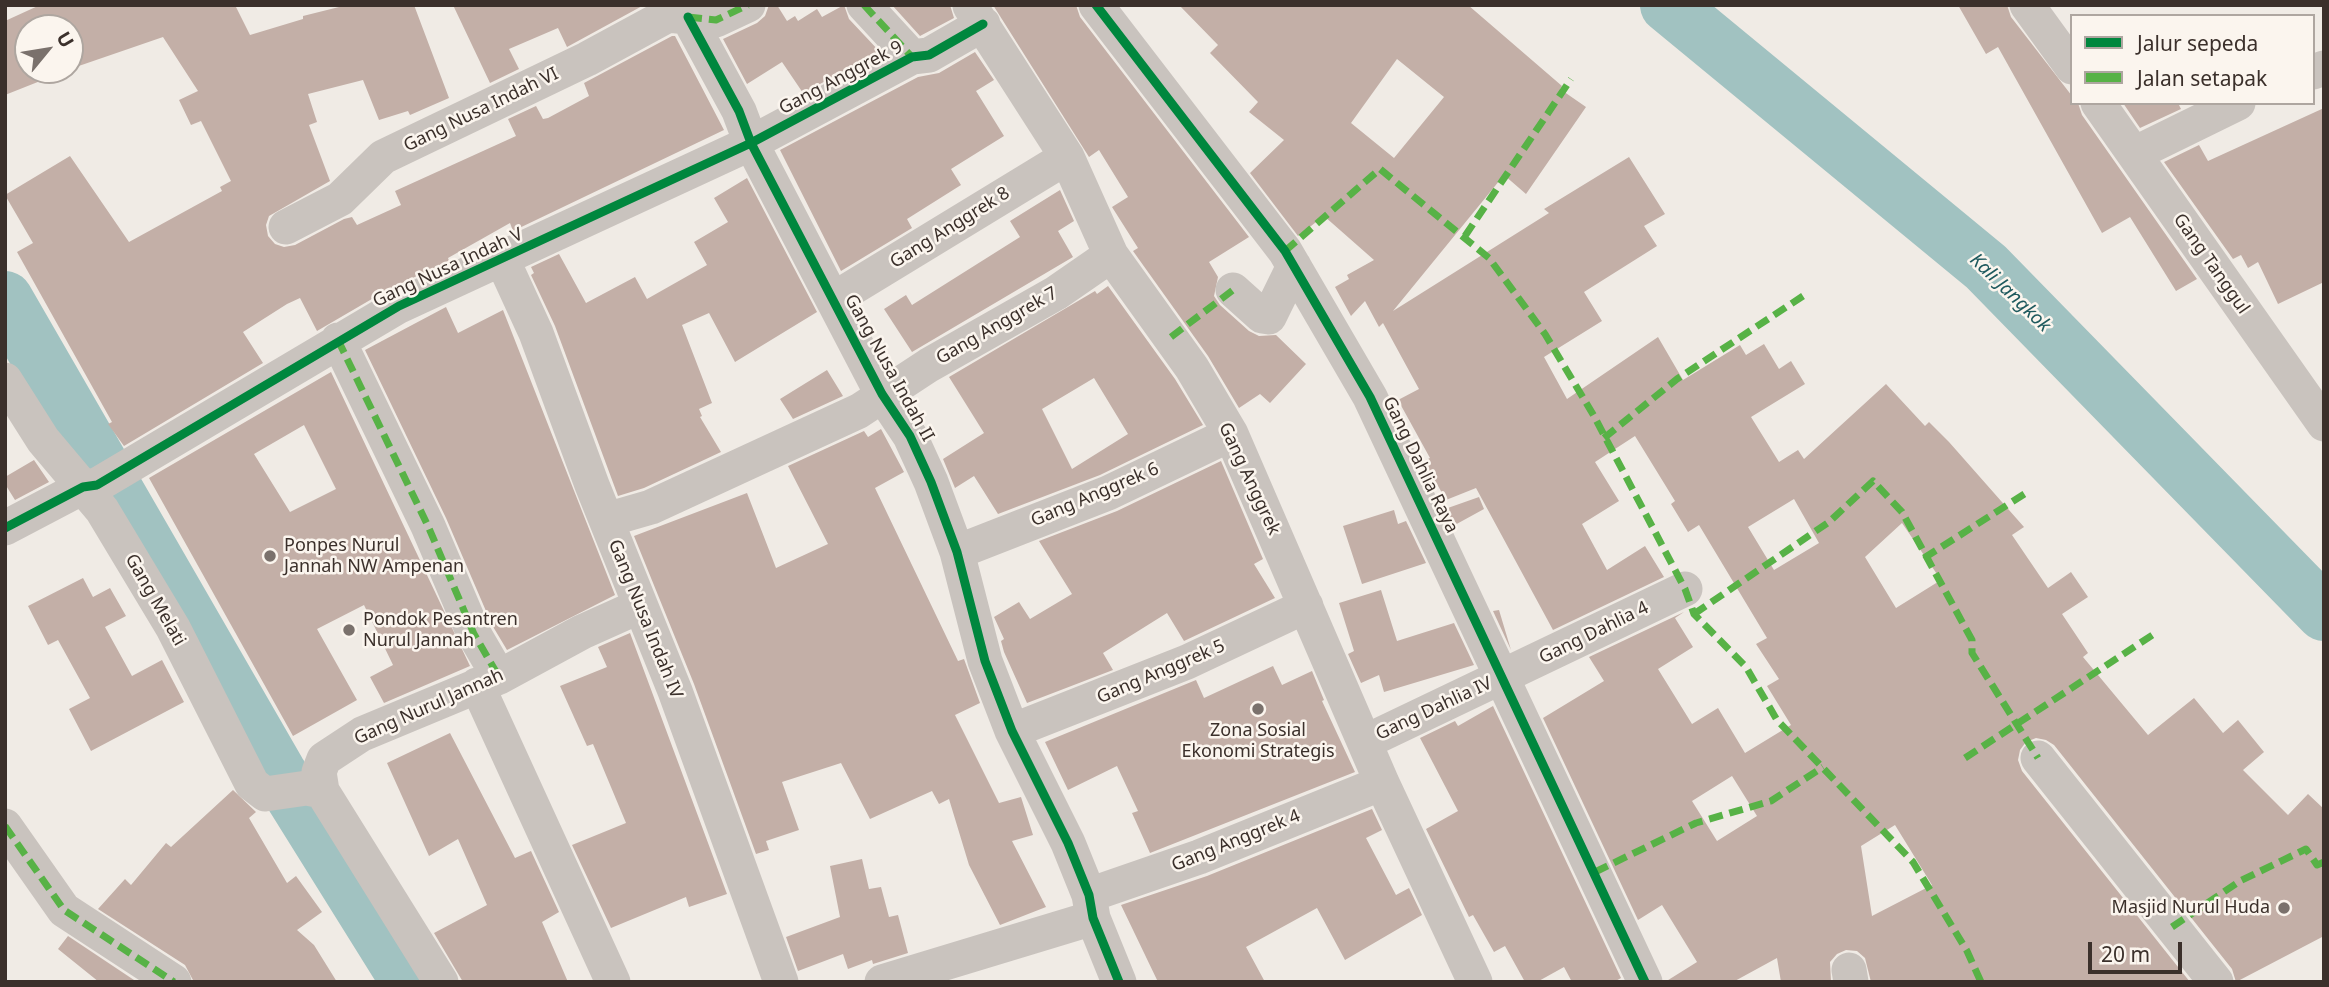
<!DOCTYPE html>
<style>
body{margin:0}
#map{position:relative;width:2329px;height:987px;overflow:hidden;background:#f0ebe5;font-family:"Noto Sans",sans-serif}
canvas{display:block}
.frame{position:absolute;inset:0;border:7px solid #3b302b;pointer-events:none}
.legend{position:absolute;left:2070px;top:14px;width:245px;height:91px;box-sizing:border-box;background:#fbf5ee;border:2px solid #aea6a0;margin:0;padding:9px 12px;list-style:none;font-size:21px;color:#3b302b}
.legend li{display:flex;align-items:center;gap:14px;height:35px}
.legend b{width:35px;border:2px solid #aea6a0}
.north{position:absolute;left:14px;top:14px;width:70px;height:70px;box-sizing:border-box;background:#fbf5ee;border:2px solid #aea6a0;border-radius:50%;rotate:60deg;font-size:19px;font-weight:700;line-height:28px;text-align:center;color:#3b302b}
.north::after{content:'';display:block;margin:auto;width:24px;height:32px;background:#7a716c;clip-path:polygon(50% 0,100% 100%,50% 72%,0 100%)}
.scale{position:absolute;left:2088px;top:942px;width:94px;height:32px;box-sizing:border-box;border:4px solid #3b302b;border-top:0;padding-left:9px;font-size:21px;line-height:24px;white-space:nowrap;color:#3b302b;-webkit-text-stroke:5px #fbf5ee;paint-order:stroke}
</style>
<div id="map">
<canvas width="2329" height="987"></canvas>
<div class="frame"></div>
<ul class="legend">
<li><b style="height:9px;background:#00873e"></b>Jalur sepeda</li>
<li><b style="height:9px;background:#57b246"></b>Jalan setapak</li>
</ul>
<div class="north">U</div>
<div class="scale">20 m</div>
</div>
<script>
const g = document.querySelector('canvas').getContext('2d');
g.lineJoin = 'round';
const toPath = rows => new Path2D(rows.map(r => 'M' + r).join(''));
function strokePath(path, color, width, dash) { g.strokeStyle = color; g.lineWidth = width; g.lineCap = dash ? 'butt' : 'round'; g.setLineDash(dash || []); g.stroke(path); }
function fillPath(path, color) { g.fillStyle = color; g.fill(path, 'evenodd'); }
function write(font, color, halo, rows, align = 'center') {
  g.font = font + ' "Noto Sans",sans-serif'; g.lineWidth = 5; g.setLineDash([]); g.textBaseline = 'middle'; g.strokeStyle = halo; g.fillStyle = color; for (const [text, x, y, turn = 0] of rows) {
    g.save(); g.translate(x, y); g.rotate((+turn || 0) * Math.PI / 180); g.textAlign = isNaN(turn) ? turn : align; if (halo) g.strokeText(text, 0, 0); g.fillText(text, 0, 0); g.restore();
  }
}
strokePath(toPath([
 [1668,5,1986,267,2324,613],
 [5,299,278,772,409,982]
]), '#a1c2c1', 56);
fillPath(toPath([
 [40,5,235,5,250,35,303,19,303,16,347,5,414,5,449,98,410,115,408,111,379,120,363,80,308,94,317,122,309,125,330,181,269,216,266,225,268,236,275,244,284,247,295,245,344,219,352,217,357,225,401,205,395,191,516,136,508,119,536,106,543,119,548,118,589,96,584,83,672,36,675,36,724,130,513,231,510,223,448,258,449,261,389,289,317,331,300,298,287,304,243,332,263,363,124,446,108,424,112,422,17,252,33,243,5,195,70,156,129,242,222,191,220,187,231,181,201,121,191,125,179,100,198,91,163,37,70,69,70,28,28,28,28,70,68,70,5,95,5,21],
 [453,5,644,5,567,47,558,28,509,49,519,69,490,83],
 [769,5,777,5,787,21,795,16,798,21,817,9,822,17,844,5,849,19,880,52,803,93,782,62,747,84,723,39,757,23,765,16],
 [892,5,950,5,954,18,920,36],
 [993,5,1076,5,1080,17,1249,237,1209,262,1218,277,1214,296,1220,305,1249,331,1259,336,1276,335,1306,364,1270,403,1260,394,1239,408,1208,356,1133,251,1138,248,1112,207,1128,197,1099,150,1089,157],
 [1179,5,1468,5,1562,86,1560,89,1586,107,1526,194,1504,175,1393,311,1549,213,1544,209,1629,157,1665,214,1644,226,1657,246,1584,292,1602,321,1544,357,1567,399,1658,337,1683,380,1740,345,1746,355,1764,344,1779,369,1791,361,1805,384,1751,417,1779,462,1798,450,1804,459,1886,384,1925,426,1929,422,1949,442,2024,527,2012,535,2048,588,2071,572,2088,597,2062,614,2088,653,2083,657,2148,735,2194,698,2223,733,2238,720,2264,752,2243,770,2288,815,2308,794,2324,809,2324,936,2236,982,2232,969,2054,745,2046,740,2036,738,2026,742,2020,750,2018,760,2022,771,2190,982,1871,982,1865,958,1857,951,1846,950,1837,954,1830,962,1831,982,1781,982,1777,958,1733,982,1665,982,1697,962,1662,905,1638,920,1543,718,1604,681,1589,657,1684,612,1675,618,1693,647,1658,669,1692,724,1718,708,1745,753,1791,725,1767,686,1779,679,1756,644,1767,638,1699,525,1688,532,1671,504,1675,501,1635,436,1595,462,1619,501,1582,524,1607,570,1645,546,1664,577,1553,630,1476,488,1446,500,1424,461,1430,458,1398,400,1419,389,1383,323,1379,327,1365,301,1351,316,1335,287,1349,279,1347,275,1374,260,1324,216,1298,236,1250,173,1284,140,1249,112,1258,102,1210,53,1218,45],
 [1397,59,1444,97,1394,158,1351,123],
 [1794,499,1819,543,1774,570,1748,527],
 [1902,523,1941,580,1896,608,1865,557],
 [1732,776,1757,816,1717,841,1692,801],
 [1895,825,1932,885,1872,916,1861,846],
 [1958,5,2007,5,2011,17,2072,96,2072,103,2078,103,2082,115,2197,279,2176,291,2130,217,2102,233,1998,47,1986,54],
 [975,52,994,80,976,91,1004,136,951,169,961,185,907,219,912,228,841,271,780,150,918,77,939,73],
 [2123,103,2178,103,2181,109,2140,128],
 [2324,108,2324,282,2278,304,2258,262,2248,268,2241,255,2233,259,2164,162,2199,145,2208,161],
 [747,178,817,312,735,362,709,313,682,325,712,403,699,409,702,416,700,417,721,452,644,488,618,496,555,326,531,275,534,273,531,267,559,254,586,303,635,277,647,299,707,265,694,242,728,222,714,198],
 [1060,190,1074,221,1058,231,1073,257,912,352,884,309,906,295,912,305,1020,237,1010,221],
 [1108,286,1175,379,1203,425,1100,475,998,514,974,476,955,488,943,459,984,433,949,377,1095,291,1097,294],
 [1094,378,1128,434,1072,469,1042,409],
 [446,307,458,333,503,310,615,595,507,650,492,625,446,518,365,350],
 [827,370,843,396,793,419,780,399],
 [331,372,470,666,384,703,370,677,393,665,364,605,317,629,357,700,293,736,149,478],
 [304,425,336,489,290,512,254,454],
 [881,429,904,472,875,488,958,661,964,659,980,703,955,715,999,803,1021,797,1033,835,1012,841,1046,907,1000,925,969,865,949,799,939,804,932,791,870,819,841,763,782,782,799,830,766,841,769,850,756,854,694,684,634,536,747,493,776,568,828,544,788,466,864,431,868,437],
 [34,460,49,482,15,500,5,484,5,477],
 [1221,461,1263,559,1254,564,1275,598,1184,641,1167,613,1103,653,1113,670,1027,703,1004,652,1001,641,1004,639,994,617,1019,602,1030,619,1072,594,1039,541,1117,511],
 [1479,497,1484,509,1453,526,1445,509],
 [1394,510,1398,524,1406,521,1426,563,1362,584,1343,526],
 [83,578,93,597,110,588,126,616,105,627,132,676,162,660,184,702,91,751,69,709,90,698,58,640,48,645,28,606],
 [1381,590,1397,641,1454,623,1474,665,1384,692,1379,675,1361,683,1348,654,1354,651,1339,603],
 [1499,610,1511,650,1493,611],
 [630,633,727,894,689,907,686,897,611,928,572,845,626,823,593,744,587,746,560,686,607,667,598,647],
 [1273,666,1282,685,1312,671,1324,700,1322,701,1355,772,1150,853,1132,813,1138,811,1117,766,1068,790,1045,742,1196,680,1204,698],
 [1493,706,1621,978,1614,982,1572,982,1564,967,1537,982,1525,982,1505,946,1494,952,1473,915,1469,917,1426,829,1458,811,1420,738,1455,721,1458,726],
 [450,733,515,858,531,851,559,912,542,922,568,982,463,982,434,933,487,905,458,839,429,856,387,763],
 [233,790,256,812,249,818,287,883,296,876,322,912,297,930,314,945,337,982,194,982,185,965,98,909,125,879,131,885,166,843,171,847],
 [1372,809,1382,830,1366,838,1396,895,1409,888,1422,915,1345,960,1317,908,1246,947,1265,982,1158,982,1121,905,1207,876],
 [862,859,869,889,881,887,889,917,898,915,908,953,873,964,872,960,848,969,843,954,798,971,786,937,840,917,830,866],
 [68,936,137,982,99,982,58,949]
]), '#c3afa7');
strokePath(toPath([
 [864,5,912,57],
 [1096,5,1285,251,1370,397,1645,982],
 [2027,5,2072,67],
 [970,6,1067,157,1111,255,1192,368,1231,434,1382,783,1475,982],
 [688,17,739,111,751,143,882,394,910,436,931,482,957,552,985,661,1012,731,1068,843,1089,895,1093,918,1119,982],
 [2313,72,2324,68],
 [2098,103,2324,424],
 [2134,154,2238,103],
 [286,227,340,199,383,157,587,59,668,15,716,20,748,5],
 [502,259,536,333,592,485,675,691,781,982],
 [1233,290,1262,316,1269,317,1294,266],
 [834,299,1067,157],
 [338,340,428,526,474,634,499,677],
 [5,380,43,440,102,510,173,628,252,784,265,794,307,788,322,791],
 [606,520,651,507,859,411,929,365,1056,293,1111,255],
 [5,528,83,487,97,485,399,306,751,143,912,57,929,55,983,24],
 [957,552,1108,493,1231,434],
 [477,685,613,982],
 [1012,731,1187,662,1306,606],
 [1365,742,1685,589],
 [2038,758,2216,982],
 [5,826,64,910,174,982],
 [1089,895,1199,857,1382,783],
 [1849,970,1851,982],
 [441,982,322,791,319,772,324,759,362,734,499,677,582,632,640,606],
 [882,982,1093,918]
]), '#c9c3be', 35);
strokePath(toPath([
 [864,5,912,57],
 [688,17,716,20,748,5],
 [1465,236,1571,79],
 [1285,251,1380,169,1489,258,1545,334,1594,416,1685,589,1694,614,1746,667,1777,720,1913,862,1967,951,1981,982],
 [1171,337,1233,290],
 [338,340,428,526,474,634,499,677],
 [1604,438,1677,379,1803,296],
 [1924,558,2026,493],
 [1694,614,1829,522,1873,481,1902,512,1972,640,1972,653,2038,758],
 [1965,758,2157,632],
 [5,826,64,910,174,982],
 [1595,872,1696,823,1771,801,1823,767],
 [2172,927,2240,881,2306,849,2317,865,2324,862]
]), '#57b246', 7, [14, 7]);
strokePath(toPath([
 [1096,5,1285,251,1370,397,1645,982],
 [688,17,739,111,751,143,882,394,910,436,931,482,957,552,985,661,1012,731,1068,843,1089,895,1093,918,1119,982],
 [5,528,83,487,97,485,399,306,751,143,912,57,929,55,983,24]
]), '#00873e', 9);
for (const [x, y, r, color] of [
 [270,556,7,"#7a716c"],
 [349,630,7,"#7a716c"],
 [1258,709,7,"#7a716c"],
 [2284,908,7,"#7a716c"]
]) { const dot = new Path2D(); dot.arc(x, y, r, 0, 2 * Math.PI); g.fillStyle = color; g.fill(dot); strokePath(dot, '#fbf5ee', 2.5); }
write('18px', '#3b302b', '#fbf5ee', [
 ["Gang Anggrek 9",841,78,-28],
 ["Gang Nusa Indah VI",481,110,-26],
 ["Gang Anggrek 8",950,228,-32],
 ["Gang Tanggul",2211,264,55],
 ["Gang Nusa Indah V",448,268,-25],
 ["Gang Anggrek 7",997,326,-30],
 ["Gang Nusa Indah II",889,368,61],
 ["Gang Dahlia Raya",1420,465,64],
 ["Gang Anggrek",1249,479,65],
 ["Gang Anggrek 6",1095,495,-23],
 ["Gang Melati",155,600,60],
 ["Gang Nusa Indah IV",645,619,68],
 ["Gang Dahlia 4",1594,633,-26],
 ["Gang Anggrek 5",1161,672,-23],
 ["Gang Nurul Jannah",429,707,-24],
 ["Gang Dahlia IV",1434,709,-25],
 ["Gang Anggrek 4",1236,841,-22]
]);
write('18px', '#3b302b', '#fbf5ee', [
 ["Ponpes Nurul",284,546],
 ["Jannah NW Ampenan",284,567],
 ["Pondok Pesantren",363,620],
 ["Nurul Jannah",363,641],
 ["Zona Sosial",1258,731,"center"],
 ["Ekonomi Strategis",1258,752,"center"],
 ["Masjid Nurul Huda",2270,908,"right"]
], 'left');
write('italic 19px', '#1f5a5e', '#fbf5ee', [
 ["Kali Jangkok",2010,293,44]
]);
</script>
